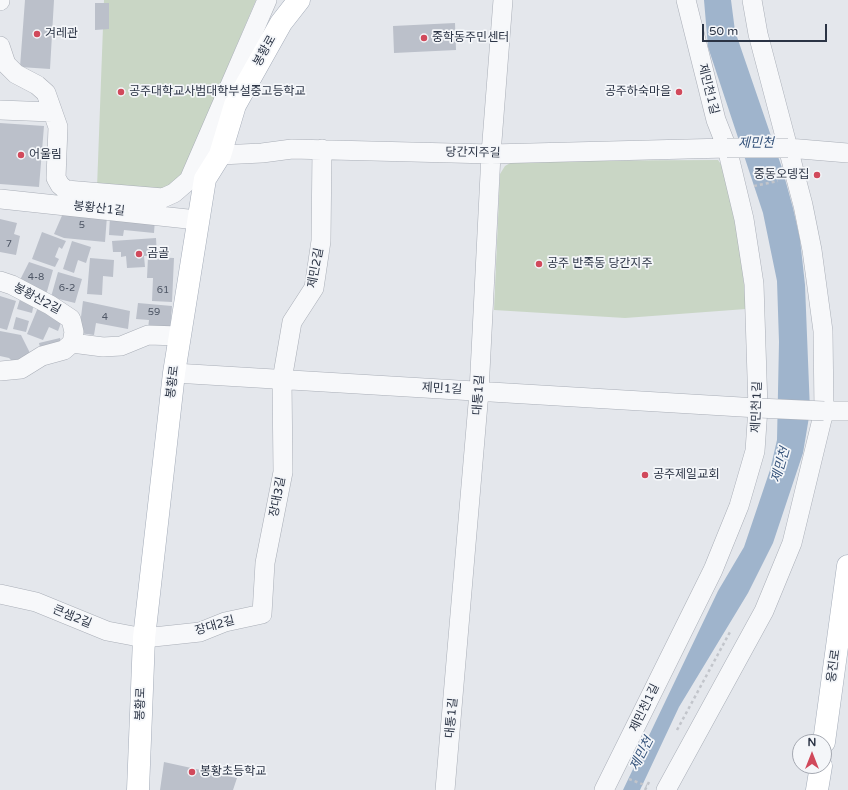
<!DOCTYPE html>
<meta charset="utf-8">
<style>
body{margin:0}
#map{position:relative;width:848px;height:790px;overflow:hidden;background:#e4e7ec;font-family:"Varela Round",sans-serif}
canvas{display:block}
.north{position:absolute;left:792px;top:734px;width:40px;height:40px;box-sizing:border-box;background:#f4f6f9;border:1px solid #a4a8b1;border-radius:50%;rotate:0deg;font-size:11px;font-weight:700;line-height:16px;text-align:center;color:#2b3445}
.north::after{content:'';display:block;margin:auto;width:14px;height:18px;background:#d1495b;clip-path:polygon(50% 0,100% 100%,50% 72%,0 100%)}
.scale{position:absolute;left:702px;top:24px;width:125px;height:18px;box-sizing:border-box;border:2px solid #2b3445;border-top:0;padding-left:5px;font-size:12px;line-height:14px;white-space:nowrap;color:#2b3445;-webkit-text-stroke:3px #f4f6f9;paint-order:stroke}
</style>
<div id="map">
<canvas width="848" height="790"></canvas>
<div class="north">N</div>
<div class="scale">50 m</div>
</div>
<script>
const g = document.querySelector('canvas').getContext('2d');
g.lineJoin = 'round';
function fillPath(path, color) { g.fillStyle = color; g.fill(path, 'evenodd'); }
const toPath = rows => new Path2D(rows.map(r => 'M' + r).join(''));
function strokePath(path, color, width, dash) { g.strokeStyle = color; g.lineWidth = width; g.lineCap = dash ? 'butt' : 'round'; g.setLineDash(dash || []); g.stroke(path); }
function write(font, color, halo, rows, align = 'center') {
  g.font = font + ' "Varela Round","Noto Sans KR",sans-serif'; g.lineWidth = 3.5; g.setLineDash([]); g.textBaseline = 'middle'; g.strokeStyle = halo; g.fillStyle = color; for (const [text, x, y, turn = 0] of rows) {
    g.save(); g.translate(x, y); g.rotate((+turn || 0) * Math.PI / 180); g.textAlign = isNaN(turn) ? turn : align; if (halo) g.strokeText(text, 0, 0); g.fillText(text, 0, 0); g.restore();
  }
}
fillPath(toPath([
 [104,0,256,0,182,174,176,181,161,191,97,188],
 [718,160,723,167,739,226,746,309,625,318,494,310,500,174,505,166,514,161]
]), '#c9d6c5');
fillPath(toPath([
 [704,0,731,0,735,31,782,168,793,208,800,239,805,285,810,411,803,453,773,543,748,593,679,707,640,790,623,790,718,591,744,547,770,470,777,440,779,342,777,281,763,213,708,47]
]), '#9fb4cc');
fillPath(toPath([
 [25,0,54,0,50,69,20,67],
 [95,3,109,3,109,29,95,30],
 [455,23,456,50,394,53,393,26],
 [0,123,44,126,39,187,0,184],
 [64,211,107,216,105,242,64,238,54,234],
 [110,216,155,219,154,233,124,230,123,236,109,235],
 [0,219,17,223,14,234,20,236,16,255,0,252],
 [42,232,66,241,62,249,59,247,55,257,59,259,55,267,32,259],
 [156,238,157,255,144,256,145,267,127,268,126,256,121,257,121,252,113,252,112,241],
 [72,241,91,247,86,263,78,260,74,273,63,269],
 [148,257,174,258,172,302,152,301,153,278,147,278],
 [90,258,114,260,113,277,103,276,102,295,87,294],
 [29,262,53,270,46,295,18,284],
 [58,272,82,279,75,303,51,297],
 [0,296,16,301,7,330,0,328],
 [20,299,34,303,32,313,17,309],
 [83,301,130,311,128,329,96,323,94,335,79,333],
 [138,303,172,306,170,331,148,329,149,320,136,319],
 [39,305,64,315,58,331,49,327,43,340,27,334],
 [16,317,29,321,26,332,13,329],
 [0,331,21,335,32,357,16,365,9,358,0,356],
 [60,338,62,347,41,352,39,343],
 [164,762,237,778,233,790,160,790]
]), '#bbc0ca');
const minor = toPath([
 [0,1,0,0],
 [0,46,6,64,16,74,37,85,46,93,58,127,56,178,60,185,66,190,163,198,174,193,189,180,267,0],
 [0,110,52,112],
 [788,148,848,153],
 [220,155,262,153,292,149,491,154,727,148],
 [0,199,197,220],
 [0,281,12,285,50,305,71,319,74,332,72,343],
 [0,371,21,369,42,356,64,350,72,343,103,347,121,346,148,335,179,336],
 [174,373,758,408],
 [824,411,848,411],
 [0,594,36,602,107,631,144,638,200,632,225,622,262,614,265,563,283,472,282,380,292,322,314,288,321,241,322,149],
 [445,790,479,392,491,154,503,0],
 [604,790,713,570,739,506,755,451,758,408,754,284,744,219,727,148,716,120,686,0],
 [666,790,764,611,792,543,824,411,823,331,812,250,803,205,758,34,752,0]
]);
const major = toPath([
 [824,742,848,566],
 [138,790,144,638,174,373,205,179,220,155,235,105,281,23,299,0],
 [817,790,821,766]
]);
strokePath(minor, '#a9aeb7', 20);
strokePath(major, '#a3abb8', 23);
strokePath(toPath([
 [754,186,778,181],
 [677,730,730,632],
 [629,779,647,786],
 [645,790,649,782]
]), '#c2c5cb', 2.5, [3, 3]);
strokePath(minor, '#f7f8fa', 19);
strokePath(major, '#fff', 22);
const minorBridge = toPath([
 [727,148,788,148],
 [758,408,824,411]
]);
strokePath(minorBridge, '#a9aeb7', 20, []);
strokePath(minorBridge, '#f7f8fa', 19);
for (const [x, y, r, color] of [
 [37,34,4,"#d1495b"],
 [424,38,4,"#d1495b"],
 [121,92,4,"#d1495b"],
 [679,92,4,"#d1495b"],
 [21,155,4,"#d1495b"],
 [817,175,4,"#d1495b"],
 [139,254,4,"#d1495b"],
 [539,264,4,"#d1495b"],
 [645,475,4,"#d1495b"],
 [192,772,4,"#d1495b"]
]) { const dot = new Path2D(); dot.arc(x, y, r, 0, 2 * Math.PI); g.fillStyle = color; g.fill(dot); strokePath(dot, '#f4f6f9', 1.5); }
write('10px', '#4f5766', null, [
 ["5",82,225],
 ["7",9,244],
 ["4-8",36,277],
 ["6-2",67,288],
 ["61",163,290],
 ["59",154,312],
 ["4",105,317]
]);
write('12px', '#2b3445', '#f4f6f9', [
 ["겨레관",45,34],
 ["중학동주민센터",432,38],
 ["공주대학교사범대학부설중고등학교",129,92],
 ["공주하숙마을",671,92,"right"],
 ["어울림",29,155],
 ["중동오뎅집",809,175,"right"],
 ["곰골",147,254],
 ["공주 반죽동 당간지주",547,264],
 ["공주제일교회",653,475],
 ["봉황초등학교",200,772]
], 'left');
write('12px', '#2b3445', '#f4f6f9', [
 ["봉황로",265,51,-61],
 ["제민천1길",708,89,76],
 ["당간지주길",473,153,1],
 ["봉황산1길",99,209,6],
 ["제민2길",316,268,-79],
 ["봉황산2길",37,299,28],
 ["봉황로",173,382,-83],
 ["제민1길",442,389,3],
 ["대통1길",479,395,-86],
 ["제민천1길",757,407,-88],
 ["장대3길",278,497,-79],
 ["큰샘2길",72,617,22],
 ["장대2길",215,626,-16],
 ["웅진로",834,666,-82],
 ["봉황로",141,704,-88],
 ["제민천1길",645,708,-64],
 ["대통1길",452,718,-85]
]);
write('italic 13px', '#34527a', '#f4f6f9', [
 ["제민천",756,144],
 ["제민천",781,465,-74],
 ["제민천",642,754,-63]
]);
</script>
